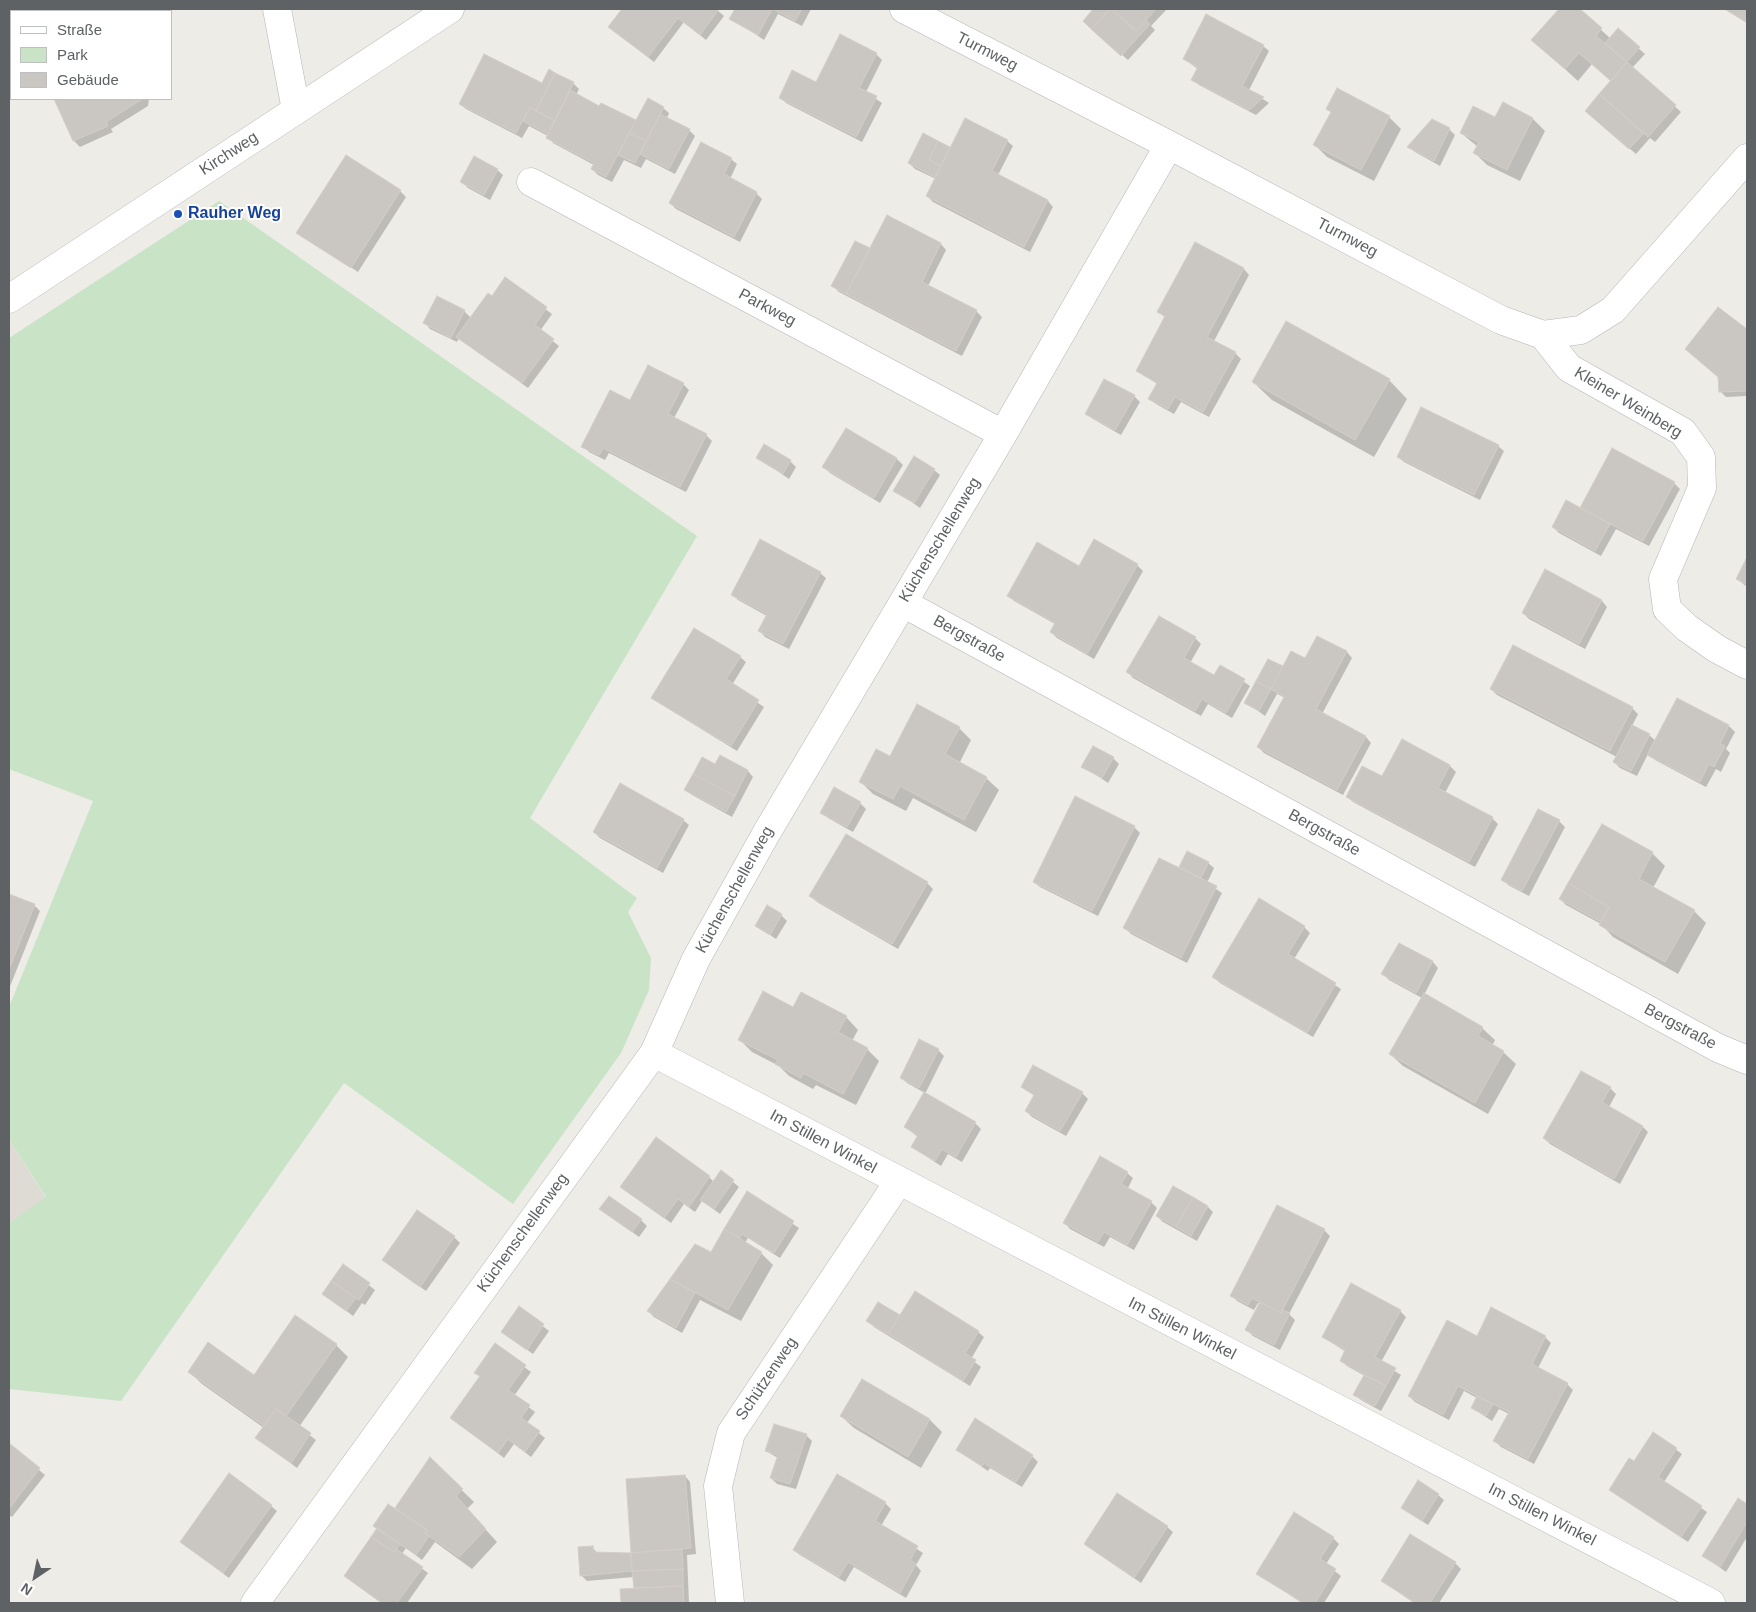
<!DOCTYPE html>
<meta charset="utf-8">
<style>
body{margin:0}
#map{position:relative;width:1756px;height:1612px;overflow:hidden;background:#eeece6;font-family:Arial,sans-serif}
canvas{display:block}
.frame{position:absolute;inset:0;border:10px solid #5e6265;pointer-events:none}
.legend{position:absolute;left:10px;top:10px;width:162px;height:90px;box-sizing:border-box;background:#fff;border:1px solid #bfc0c1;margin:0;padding:6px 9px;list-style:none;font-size:15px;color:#5e6265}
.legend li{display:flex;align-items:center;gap:10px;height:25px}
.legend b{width:25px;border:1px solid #bfc0c1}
.north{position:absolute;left:10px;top:1552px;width:50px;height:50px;-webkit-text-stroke:4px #fff;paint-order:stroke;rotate:214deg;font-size:14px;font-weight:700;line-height:20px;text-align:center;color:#5e6265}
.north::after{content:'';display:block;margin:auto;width:18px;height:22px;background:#5e6265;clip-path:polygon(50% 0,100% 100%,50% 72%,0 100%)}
</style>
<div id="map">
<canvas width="1756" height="1612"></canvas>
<div class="frame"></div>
<ul class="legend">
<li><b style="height:6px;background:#fff"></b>Straße</li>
<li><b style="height:14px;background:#c8e3c6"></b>Park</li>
<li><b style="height:14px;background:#cac7c3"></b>Gebäude</li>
</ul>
<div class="north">N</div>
</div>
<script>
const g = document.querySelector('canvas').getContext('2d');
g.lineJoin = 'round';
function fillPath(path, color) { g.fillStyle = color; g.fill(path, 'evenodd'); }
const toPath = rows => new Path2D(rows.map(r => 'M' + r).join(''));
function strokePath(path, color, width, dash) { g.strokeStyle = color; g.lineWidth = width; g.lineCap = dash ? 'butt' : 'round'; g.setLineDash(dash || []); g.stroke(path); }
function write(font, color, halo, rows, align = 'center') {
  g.font = font + ' Arial,sans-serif'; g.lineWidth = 4; g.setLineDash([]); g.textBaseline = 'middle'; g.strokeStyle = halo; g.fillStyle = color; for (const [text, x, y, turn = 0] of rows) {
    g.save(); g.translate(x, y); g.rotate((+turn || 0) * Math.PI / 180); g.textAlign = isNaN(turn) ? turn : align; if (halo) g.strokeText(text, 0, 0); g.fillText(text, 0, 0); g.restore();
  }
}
fillPath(toPath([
 [9,1139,46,1198,9,1223]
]), '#dedbd5');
fillPath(toPath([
 [219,201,697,536,530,818,637,898,628,912,651,958,649,990,621,1053,513,1204,344,1083,121,1401,9,1389,9,1223,46,1197,9,1139,9,1007,93,801,9,769,9,338]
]), '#c8e3c6');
fillPath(toPath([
 [38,9,121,9,122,11,39,11],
 [624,9,716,9,724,16,706,40,684,22,654,62,610,27],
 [736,9,772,10,811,9,802,26,778,14,764,40,731,18],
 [1095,9,1167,9,1151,26,1155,30,1128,60,1084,21],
 [1560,9,1578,9,1610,38,1618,30,1645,54,1632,68,1681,112,1655,142,1650,138,1636,154,1592,116,1612,82,1592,64,1578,81,1533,40],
 [1724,9,1747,9,1747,23],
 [1263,46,1269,51,1249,90,1269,103,1256,115,1199,85,1193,80,1198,69,1184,59],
 [876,54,882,60,866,92,882,103,862,142,786,103,780,97,817,84],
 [573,83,579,89,576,95,599,108,601,104,636,122,663,108,669,113,667,118,689,130,695,136,675,174,646,159,641,168,624,160,612,182,598,175,592,169,594,165,553,143,548,136,529,126,522,138,466,109,460,104,542,85],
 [56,99,149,99,148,106,111,129,113,132,80,147,74,141],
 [1503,104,1533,119,1545,131,1520,181,1487,165,1475,153,1478,147,1461,133,1496,119],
 [1328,109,1389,117,1401,129,1374,181,1327,157,1315,145,1332,113],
 [1449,129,1455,135,1440,166,1415,152,1409,147],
 [923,135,951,149,1007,141,1013,146,998,175,1048,201,1053,207,1030,252,933,202,927,196,936,179,915,169,909,163],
 [731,159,737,164,730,179,756,193,762,199,740,242,676,209,670,203],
 [497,170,503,175,490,200,468,188,462,182],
 [400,191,406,197,358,272,298,232],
 [888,217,941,244,946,250,928,286,976,311,982,317,962,356,839,292,833,286,871,250],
 [1195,244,1244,269,1249,275,1214,341,1235,353,1241,359,1209,417,1181,402,1174,414,1156,404,1150,398,1157,384,1137,370,1165,318,1159,311],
 [505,279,552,314,540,331,559,346,528,388,459,338,457,342,430,329,425,323,464,311,471,318,492,297],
 [1718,309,1747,331,1747,396,1726,397,1720,391],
 [1389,380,1407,399,1374,457,1272,400,1253,382],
 [683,384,689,390,674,418,706,435,712,441,686,492,609,453,605,460,589,452,583,446,631,402],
 [1134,396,1140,402,1121,435,1093,419,1087,414],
 [846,429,897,459,903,465,880,503,830,473,824,467],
 [1498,446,1504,451,1480,500,1404,462,1398,457],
 [758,458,790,461,796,467,789,479],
 [934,470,940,475,920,508,895,490],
 [1674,483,1680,489,1649,546,1616,529,1601,556,1559,533,1553,527],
 [1747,560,1747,587,1737,579],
 [1137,565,1143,571,1094,659,1057,638,1051,632,1055,624,1014,601,1008,595,1079,568],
 [1545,571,1602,601,1607,607,1585,649,1529,619,1523,613],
 [820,573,826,578,789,649,765,637,760,631,767,616,738,600,732,594],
 [1318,637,1347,652,1352,658,1322,714,1366,737,1371,743,1343,795,1264,753,1258,747,1285,698,1277,694,1265,716,1246,702,1283,668,1306,660],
 [1195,638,1201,644,1190,663,1214,677,1221,666,1250,686,1232,718,1208,704,1201,716,1133,678,1128,672],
 [740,657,746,662,732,685,764,707,737,751,659,703,653,698],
 [1491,689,1632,708,1638,714,1632,726,1649,735,1656,741,1677,700,1729,726,1735,732,1726,749,1730,753,1721,772,1716,769,1706,787,1655,760,1648,754,1637,776,1620,768,1614,762,1617,757,1497,695],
 [959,728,971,740,960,762,986,778,999,790,976,832,913,798,906,811,873,794,861,782,890,757],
 [1402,741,1450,766,1456,772,1445,793,1492,818,1498,824,1475,867,1353,802,1347,796,1382,778],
 [720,757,748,771,753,777,732,817,692,795,686,790,715,766],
 [1113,758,1119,764,1108,783,1083,766],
 [860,803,866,809,853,832,828,818,822,812],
 [683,820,689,825,663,873,600,838,594,832],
 [1559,821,1565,827,1529,896,1508,885,1503,879],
 [1602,825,1652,853,1665,866,1653,888,1694,911,1706,923,1678,974,1613,937,1601,924,1566,905,1560,899],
 [1134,827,1140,833,1098,916,1040,887,1034,882],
 [846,836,927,883,933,889,898,949,817,902,811,896],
 [1188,852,1208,863,1214,868,1207,883,1222,893,1187,963,1131,934,1125,928,1179,869],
 [9,895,34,905,40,911,9,989],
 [781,915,787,921,776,939,757,926],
 [1304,927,1310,933,1294,959,1341,989,1313,1037,1220,983,1214,977],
 [1399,944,1433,962,1438,968,1424,995,1482,1028,1495,1040,1492,1046,1503,1052,1516,1064,1488,1114,1403,1066,1390,1054,1422,998,1389,980,1383,974],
 [794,1008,846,1017,858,1030,852,1041,867,1049,879,1061,856,1105,816,1085,813,1089,789,1076,779,1066,752,1052,739,1039],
 [938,1050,944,1056,925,1094,975,1123,981,1129,962,1162,948,1154,941,1166,912,1147,918,1137,905,1127,925,1093,907,1083,901,1077],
 [1022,1087,1082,1093,1088,1099,1066,1136,1032,1117,1026,1111,1035,1096],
 [1610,1088,1616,1094,1609,1107,1643,1127,1648,1132,1620,1184,1550,1144,1544,1138],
 [721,1172,739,1187,720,1214,702,1201,695,1212,684,1204,671,1223,622,1187,709,1177,714,1182],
 [1127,1173,1133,1178,1128,1188,1151,1202,1157,1208,1134,1250,1110,1237,1104,1247,1070,1229,1065,1223],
 [747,1193,799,1228,780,1258,748,1238,745,1243,761,1253,773,1265,741,1321,700,1300,682,1333,654,1317,648,1311,696,1245,712,1253],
 [1208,1207,1213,1212,1197,1241,1163,1222,1157,1216],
 [601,1209,641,1220,647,1226,639,1237],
 [1324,1230,1330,1236,1289,1314,1295,1320,1280,1350,1253,1336,1247,1330,1261,1304,1258,1303,1254,1310,1237,1301,1231,1295],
 [454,1237,460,1243,426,1291,383,1260],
 [344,1266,375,1290,365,1305,362,1303,353,1316,324,1294],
 [519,1308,549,1331,533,1354,509,1337],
 [1400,1311,1406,1317,1381,1362,1401,1375,1381,1411,1361,1400,1355,1395,1365,1376,1347,1366,1341,1361,1346,1352,1323,1337],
 [900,1317,978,1332,984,1337,971,1359,981,1367,970,1386,874,1327,868,1321],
 [1545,1337,1551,1343,1538,1368,1567,1384,1573,1390,1534,1464,1501,1447,1495,1441,1509,1414,1499,1409,1492,1421,1472,1408,1477,1398,1464,1391,1449,1420,1415,1402,1409,1396],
 [336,1345,348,1357,299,1427,316,1440,297,1468,257,1438,264,1428,202,1384,189,1372,254,1376],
 [495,1345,531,1372,514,1396,535,1412,527,1423,545,1438,531,1457,514,1444,504,1458,452,1418,481,1377,476,1373],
 [862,1381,930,1420,942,1432,921,1468,854,1428,841,1416],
 [1654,1434,1682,1454,1664,1482,1707,1512,1688,1542,1610,1490,1634,1463],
 [806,1435,812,1441,796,1489,777,1484,771,1478,778,1458,766,1451],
 [9,1445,45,1475,12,1517,9,1515],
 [957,1450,1032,1456,1038,1462,1022,1487,990,1468,988,1471],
 [430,1459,474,1502,467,1509,497,1542,472,1569,435,1542,422,1560,406,1548,402,1554,428,1573,407,1603,381,1603,345,1576,400,1512,396,1508],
 [685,1476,690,1482,696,1554,687,1555,689,1603,622,1603,622,1590,635,1589,634,1577,587,1581,582,1576,592,1547,598,1554,633,1554,627,1480],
 [1438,1495,1444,1500,1428,1525,1402,1508],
 [1738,1500,1747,1506,1747,1537,1726,1572,1704,1556],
 [885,1503,891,1509,881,1526,923,1553,916,1565,921,1571,906,1598,854,1567,845,1582,800,1555,794,1550],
 [271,1506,277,1511,229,1578,181,1542],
 [1167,1527,1173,1532,1141,1583,1085,1544],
 [1333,1538,1339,1544,1326,1564,1341,1576,1324,1603,1302,1603,1258,1574],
 [1455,1563,1461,1569,1439,1603,1414,1603,1382,1581]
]), '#0003');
const building = toPath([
 [37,9,119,9,120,11,38,11,37,9],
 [622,9,719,9,700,35,678,18,648,57,608,27,622,9],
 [735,9,772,9,758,35,729,19,735,9],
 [773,9,802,9,795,21,773,9],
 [1093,9,1110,9,1091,29,1083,21,1093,9],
 [1110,9,1136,31,1146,20,1150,24,1121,56,1091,29,1110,9],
 [1112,9,1156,9,1136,31,1112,9],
 [1559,9,1580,9,1602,28,1596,36,1627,62,1611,81,1579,53,1565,69,1531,40,1559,9],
 [1725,9,1747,9,1747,22,1725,9],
 [1206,14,1264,45,1242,86,1264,97,1249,110,1191,80,1198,67,1183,59,1206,14],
 [1618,28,1640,47,1627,62,1605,43,1618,28],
 [840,34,877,53,859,88,877,96,856,137,779,98,792,70,816,82,840,34],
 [484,54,542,83,549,69,555,73,536,111,530,107,516,133,459,104,484,54],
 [1627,62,1676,105,1648,137,1599,94,1627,62],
 [555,73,574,82,555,121,536,111,555,73],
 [1337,88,1390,116,1361,170,1313,145,1331,112,1326,109,1337,88],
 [570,90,599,106,601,103,636,120,606,177,591,169,594,163,546,138,570,90],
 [1599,94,1644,133,1629,149,1585,111,1599,94],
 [648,98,664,107,646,141,629,133,648,98],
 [54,99,142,99,106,122,108,126,73,141,54,99],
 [1503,102,1533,118,1507,170,1473,153,1479,142,1460,133,1473,106,1495,117,1503,102],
 [530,107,555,121,548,134,523,121,530,107],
 [660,114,690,129,669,169,640,154,660,114],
 [965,118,1008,140,992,171,1048,200,1024,247,926,196,965,118],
 [1432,119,1450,128,1434,161,1407,147,1432,119],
 [629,133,646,141,635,163,618,155,629,133],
 [923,133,938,141,929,160,941,166,935,177,908,163,923,133],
 [938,141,950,147,941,166,929,160,938,141],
 [701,142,732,158,724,174,757,192,734,237,669,203,701,142],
 [346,155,401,190,351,268,296,233,346,155],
 [474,156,498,169,484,195,460,182,474,156],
 [887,215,941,243,922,282,977,310,956,351,846,294,887,215],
 [855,241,870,248,846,294,831,286,855,241],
 [1195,242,1244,268,1207,337,1236,352,1203,412,1175,397,1168,409,1148,399,1157,383,1136,371,1165,316,1157,312,1195,242],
 [505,277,547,307,535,325,554,339,522,383,456,337,488,293,492,296,505,277],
 [437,296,465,310,451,338,423,323,437,296],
 [1718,307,1747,329,1747,391,1719,392,1718,377,1685,349,1718,307],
 [1286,321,1390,379,1355,440,1252,382,1286,321],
 [648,365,684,383,668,414,707,434,680,487,603,448,599,455,581,447,610,390,630,400,648,365],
 [1104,379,1135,395,1115,430,1085,414,1104,379],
 [1421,407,1499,445,1474,495,1397,457,1421,407],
 [846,428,897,458,874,498,822,467,846,428],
 [764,444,791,460,783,474,756,458,764,444],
 [1612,448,1675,482,1643,541,1580,508,1612,448],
 [914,456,935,469,914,503,893,491,914,456],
 [1566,500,1610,524,1595,551,1552,527,1566,500],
 [760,539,821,572,783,644,758,631,767,614,731,595,760,539],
 [1094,539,1138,564,1087,654,1050,632,1055,623,1007,596,1037,542,1079,566,1094,539],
 [1747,557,1747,585,1736,579,1747,557],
 [1545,569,1602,600,1579,644,1522,613,1545,569],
 [1159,616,1196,637,1184,658,1214,675,1220,665,1245,679,1226,713,1202,699,1195,711,1126,672,1159,616],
 [694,628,741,656,726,679,759,700,731,746,651,698,694,628],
 [1317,636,1347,651,1316,709,1366,736,1337,790,1257,747,1284,697,1271,689,1283,666,1291,651,1305,658,1317,636],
 [1513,645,1633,707,1610,751,1490,689,1513,645],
 [1268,659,1283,666,1271,689,1256,681,1268,659],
 [1256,681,1271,689,1259,711,1244,703,1256,681],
 [1677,698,1729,725,1720,744,1725,746,1714,767,1709,764,1700,782,1647,755,1677,698],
 [917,704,960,727,945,754,987,777,964,820,900,786,893,799,859,782,876,749,890,756,917,704],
 [1632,725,1650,734,1631,771,1613,762,1632,725],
 [1402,739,1450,765,1438,788,1493,817,1469,862,1346,797,1362,766,1382,776,1402,739],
 [1093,746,1114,757,1102,778,1081,767,1093,746],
 [720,755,748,770,735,796,693,774,702,757,715,764,720,755],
 [693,774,735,796,726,812,684,790,693,774],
 [620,783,684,819,657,868,593,832,620,783],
 [834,787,861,802,847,827,820,813,834,787],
 [1075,796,1135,826,1092,911,1033,882,1075,796],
 [1538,809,1560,820,1522,891,1501,880,1538,809],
 [1602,824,1653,852,1639,879,1695,910,1665,962,1599,925,1609,907,1568,883,1602,824],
 [846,834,928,882,892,944,809,896,846,834],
 [1187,851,1209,862,1201,878,1179,867,1187,851],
 [1159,858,1217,886,1181,958,1123,928,1159,858],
 [1568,883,1609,907,1601,922,1559,899,1568,883],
 [9,894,35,904,9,969,9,894],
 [1259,898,1305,926,1288,954,1336,983,1307,1033,1212,977,1259,898],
 [767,905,782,914,770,935,755,926,767,905],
 [1399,943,1433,961,1416,993,1381,974,1399,943],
 [763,991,793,1007,801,992,847,1016,838,1032,868,1048,843,1094,803,1073,801,1078,786,1070,775,1064,778,1060,738,1040,763,991],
 [1424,993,1483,1027,1478,1036,1504,1051,1475,1103,1389,1054,1424,993],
 [919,1039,939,1049,919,1088,900,1078,919,1039],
 [1033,1065,1083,1092,1060,1131,1025,1111,1034,1095,1021,1087,1033,1065],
 [1581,1071,1611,1087,1602,1102,1643,1126,1614,1179,1543,1138,1581,1071],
 [924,1092,976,1122,956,1157,942,1149,935,1161,911,1147,918,1135,904,1127,924,1092],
 [656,1137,710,1176,689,1207,678,1199,664,1218,620,1187,656,1137],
 [1100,1156,1128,1172,1121,1184,1152,1201,1127,1245,1104,1232,1098,1242,1063,1223,1100,1156],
 [721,1170,734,1180,714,1209,700,1200,721,1170],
 [1173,1186,1193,1197,1176,1227,1156,1216,1173,1186],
 [747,1191,794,1221,774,1253,742,1234,739,1238,724,1229,747,1191],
 [609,1196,642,1219,632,1232,599,1209,609,1196],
 [1193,1197,1208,1206,1191,1236,1176,1227,1193,1197],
 [1277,1205,1325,1229,1281,1313,1252,1298,1248,1305,1230,1296,1277,1205],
 [417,1210,455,1236,420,1287,382,1260,417,1210],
 [724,1229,762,1252,728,1310,670,1279,695,1244,711,1252,724,1229],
 [343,1264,370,1283,359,1300,331,1281,343,1264],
 [670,1279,695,1293,676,1328,647,1311,670,1279],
 [331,1281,356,1298,346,1311,322,1294,331,1281],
 [1351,1283,1401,1310,1375,1357,1396,1368,1386,1386,1340,1361,1345,1350,1322,1337,1351,1283],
 [915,1291,979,1331,965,1353,976,1360,963,1381,888,1334,915,1291],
 [878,1302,900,1315,888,1334,866,1321,878,1302],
 [1260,1302,1281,1313,1282,1310,1290,1313,1274,1345,1245,1330,1260,1302],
 [519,1306,544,1324,527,1350,501,1332,519,1306],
 [1491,1307,1546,1336,1532,1364,1568,1383,1528,1459,1493,1441,1509,1412,1493,1404,1458,1386,1443,1415,1408,1396,1447,1320,1477,1336,1491,1307],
 [295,1315,337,1344,286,1416,276,1409,264,1426,188,1372,208,1342,254,1375,295,1315],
 [495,1343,526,1365,508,1390,530,1405,521,1418,540,1431,525,1452,508,1439,498,1453,450,1418,480,1376,474,1373,495,1343],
 [1364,1375,1386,1386,1375,1406,1353,1395,1364,1375],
 [862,1379,930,1419,908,1457,840,1416,862,1379],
 [1477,1396,1493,1404,1486,1416,1471,1408,1477,1396],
 [276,1409,311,1433,291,1463,255,1438,276,1409],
 [975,1418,1033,1455,1016,1482,984,1463,982,1466,956,1450,975,1418],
 [774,1424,807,1434,790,1484,770,1478,778,1455,765,1451,774,1424],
 [1653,1432,1677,1448,1658,1477,1702,1506,1681,1537,1609,1490,1629,1458,1634,1461,1653,1432],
 [9,1443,40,1468,9,1509,9,1443],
 [430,1457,463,1489,456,1496,486,1529,459,1557,425,1533,427,1530,395,1508,430,1457],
 [229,1473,272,1505,223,1573,180,1542,229,1473],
 [837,1474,886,1502,875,1521,918,1546,910,1560,916,1564,900,1593,848,1562,839,1577,793,1550,837,1474],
 [685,1475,691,1548,631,1553,626,1479,685,1475],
 [1418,1480,1439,1494,1422,1521,1401,1508,1418,1480],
 [1117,1493,1168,1526,1134,1578,1084,1544,1117,1493],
 [1738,1498,1747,1504,1747,1522,1720,1567,1702,1556,1738,1498],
 [388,1504,427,1530,425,1533,429,1536,416,1555,373,1526,388,1504],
 [1294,1512,1334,1537,1320,1559,1336,1569,1315,1603,1304,1603,1256,1574,1294,1512],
 [377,1528,400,1544,394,1552,371,1537,377,1528],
 [1410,1534,1456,1562,1430,1603,1416,1603,1381,1581,1410,1534],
 [371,1537,394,1552,396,1549,423,1567,397,1603,382,1603,344,1576,371,1537],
 [593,1546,593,1552,631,1553,632,1571,580,1576,578,1547,593,1546],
 [682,1549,683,1569,632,1571,631,1553,682,1549],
 [683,1569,683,1586,634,1588,632,1571,683,1569],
 [683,1586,684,1603,621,1603,620,1589,683,1586]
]);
fillPath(building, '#cac7c3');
strokePath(building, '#d3cdc5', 1);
const minor = toPath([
 [277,9,296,110],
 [904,9,1169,145,1501,320,1543,335,1581,330,1613,310,1747,158],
 [531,182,1003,434],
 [9,299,450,9],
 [1543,335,1569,368,1683,432,1701,457,1702,488,1663,579,1667,609,1687,628,1717,649,1747,665],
 [903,603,1718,1048,1747,1060],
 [654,1053,1711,1603],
 [255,1603,654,1053,696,959,767,832,1003,434,1169,145],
 [730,1603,718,1486,731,1433,899,1181]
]);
strokePath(minor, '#b3b6b9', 29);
strokePath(minor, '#fff', 28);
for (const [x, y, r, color] of [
 [178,214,5,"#1a4fb4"]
]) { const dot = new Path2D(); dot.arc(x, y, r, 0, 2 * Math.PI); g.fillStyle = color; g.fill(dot); strokePath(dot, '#fff', 2); }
write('16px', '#5e6265', '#fff', [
 ["Turmweg",987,52,27],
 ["Kirchweg",229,154,-33],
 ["Turmweg",1347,238,28],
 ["Parkweg",767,308,28],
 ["Kleiner Weinberg",1628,403,31],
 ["Küchenschellenweg",940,540,-59],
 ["Bergstraße",969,639,29],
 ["Bergstraße",1324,833,29],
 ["Küchenschellenweg",735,890,-61],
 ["Bergstraße",1680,1027,28],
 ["Im Stillen Winkel",823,1142,28],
 ["Küchenschellenweg",523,1233,-54],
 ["Im Stillen Winkel",1182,1329,27],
 ["Schützenweg",767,1379,-56],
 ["Im Stillen Winkel",1542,1515,27]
]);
write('bold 16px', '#164399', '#fff', [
 ["Rauher Weg",188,214]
], 'left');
</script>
